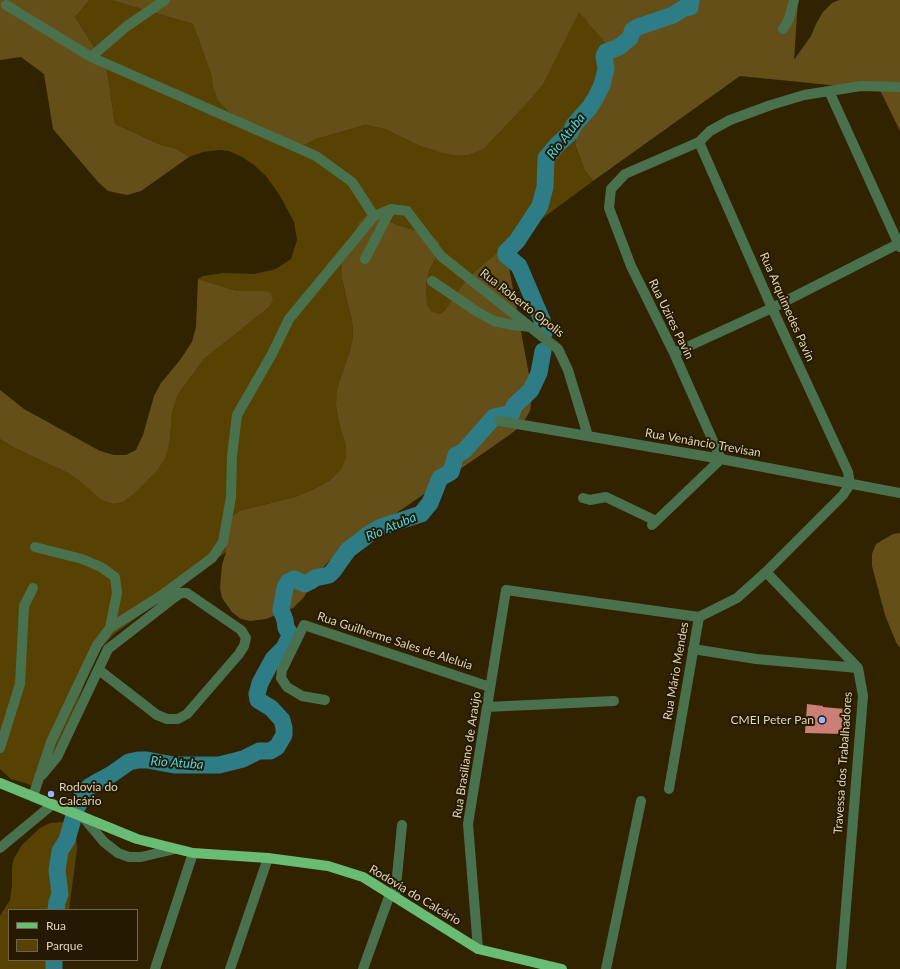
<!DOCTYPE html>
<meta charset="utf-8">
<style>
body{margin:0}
#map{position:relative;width:900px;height:969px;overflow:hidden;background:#322300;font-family:Lato,sans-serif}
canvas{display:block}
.legend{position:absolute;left:8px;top:909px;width:130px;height:52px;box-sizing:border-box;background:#251a01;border:1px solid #70654c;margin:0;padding:5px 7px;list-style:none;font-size:12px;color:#e1d5bc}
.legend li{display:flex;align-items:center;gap:8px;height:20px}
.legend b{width:20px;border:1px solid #70654c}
</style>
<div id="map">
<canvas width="900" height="969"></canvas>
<ul class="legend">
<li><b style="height:5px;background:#69bc74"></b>Rua</li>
<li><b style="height:11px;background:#574204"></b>Parque</li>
</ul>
</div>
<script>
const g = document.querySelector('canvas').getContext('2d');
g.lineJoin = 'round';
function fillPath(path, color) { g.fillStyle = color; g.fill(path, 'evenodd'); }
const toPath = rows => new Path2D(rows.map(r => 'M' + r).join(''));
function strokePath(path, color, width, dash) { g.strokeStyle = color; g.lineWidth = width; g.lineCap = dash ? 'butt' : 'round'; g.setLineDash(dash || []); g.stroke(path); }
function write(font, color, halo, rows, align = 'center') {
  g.font = font + ' Lato,sans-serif'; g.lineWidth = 4; g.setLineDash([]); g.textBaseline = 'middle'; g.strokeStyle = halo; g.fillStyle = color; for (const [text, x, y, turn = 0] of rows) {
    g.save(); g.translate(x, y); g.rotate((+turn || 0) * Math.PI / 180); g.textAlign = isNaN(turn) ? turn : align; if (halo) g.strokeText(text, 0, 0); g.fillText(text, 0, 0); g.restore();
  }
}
fillPath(toPath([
 [90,0,111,0,193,24,211,74,213,87,307,144,316,139,365,125,385,129,420,146,439,152,509,121,530,100,543,85,579,11,606,44,576,136,576,148,584,169,593,181,505,246,474,272,463,284,445,310,440,314,431,311,427,304,426,285,429,271,439,252,429,234,397,225,375,213,347,248,342,264,342,279,352,321,353,336,350,351,336,405,339,423,346,447,346,457,341,469,329,481,314,489,295,497,239,511,229,519,225,529,226,552,113,635,102,647,90,668,60,749,46,778,31,785,11,779,0,769,0,439,15,448,68,473,114,504,123,502,135,493,170,440,172,413,178,394,204,359,268,308,273,301,264,291,237,291,198,279,203,276,224,273,254,274,276,269,291,259,297,240,294,222,279,194,265,175,254,165,242,157,229,151,219,150,203,152,189,157,177,149,161,145,115,124,107,70,104,63,75,17],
 [63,822,72,827,76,834,77,849,69,910,9,910,9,960,61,960,59,969,0,969,0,916,10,900,12,885,12,867,14,858,22,845,40,828,50,823]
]), '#574204');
fillPath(toPath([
 [0,0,90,0,75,17,104,63,107,70,115,124,161,145,177,149,189,157,141,191,127,195,108,191,98,182,53,129,44,74,21,57,0,60],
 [111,0,798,0,794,60,811,36,816,24,823,12,832,3,839,0,900,0,900,131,880,90,740,76,593,181,584,169,576,147,576,136,606,44,579,12,543,85,530,100,483,149,468,155,454,155,439,152,420,146,385,129,365,125,316,139,307,144,295,146,243,121,229,112,218,100,213,87,211,74,193,24],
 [375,213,397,225,429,234,439,242,439,252,429,271,426,285,427,304,431,311,440,314,445,310,463,284,474,272,505,246,529,375,532,396,530,411,521,426,508,436,356,541,329,561,318,573,304,597,293,608,266,619,250,621,241,619,232,612,222,598,220,588,222,565,226,552,225,529,229,519,239,511,295,497,314,489,329,481,341,469,346,457,346,447,339,423,336,405,337,390,350,351,353,336,352,321,342,279,342,264,347,248,359,223,368,214],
 [198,279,237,291,264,291,271,293,273,301,268,308,204,359,178,394,172,413,170,440,165,458,158,469,135,493,123,502,114,504,102,500,81,482,68,473,15,448,0,439,0,390,24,409,100,451,114,455,126,455,136,450,143,435,154,396,161,383,180,360,192,342,196,327],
 [900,533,900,648,896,642,885,615,872,566,872,554,876,544,893,534]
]), '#654f19');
strokePath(toPath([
 [544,333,542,320,519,266,506,255,506,252,517,241,540,206,545,187,546,158,557,145,570,133,574,125,590,107,596,97,602,85,606,69,604,56,606,52,619,47,630,38,633,30,638,27,673,15,684,8,690,7,691,0],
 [78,806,83,794,89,787,97,782,112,774,129,762,138,760,147,760,174,765,219,765,243,759,259,751,270,751,277,747,284,735,284,728,282,720,271,708,258,700,257,694,260,683,273,659,284,648,290,636,291,635,286,628,285,620,281,610,285,588,288,582,294,579,305,584,311,581,315,578,329,575,333,571,348,550,369,534,381,527,421,514,430,503,440,478,451,472,456,455,464,451,494,417,512,413,514,406,531,390,539,373,543,351],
 [56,910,57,902,60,894,57,870,60,851,67,840,73,819],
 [54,969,54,960]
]), '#2d7c86', 17);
fillPath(toPath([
 [807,704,823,706,823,707,845,709,843,734,805,733]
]), '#cb7f76');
strokePath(toPath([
 [6,5,91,57,316,156,352,182,374,216],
 [783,29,789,19,794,0],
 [91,57,127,26,165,0],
 [829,91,900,247],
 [699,142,772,308,848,472,850,484],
 [365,259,391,209],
 [432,281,476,311,494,321,512,325,531,327],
 [674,353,772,308,898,244],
 [500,421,721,459,900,493],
 [583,498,590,500,606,497,656,521],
 [652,525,721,459,674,353,631,266,609,208,611,189,625,174,699,142,710,131,730,120,771,105,804,95,861,86,900,87],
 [35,547,82,559,101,567,115,577,117,593,110,628],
 [766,572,858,668,863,696,841,969],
 [699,617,737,598,766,572,843,495,850,484],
 [693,649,756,659,858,668],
 [325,700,302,696,287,687,281,678,282,670,304,625,490,687],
 [487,707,614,701],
 [0,748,20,684,24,606,33,588],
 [42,775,57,757,108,649,171,600,181,593,187,593,241,630,246,638,244,646,239,654,187,714,178,719,167,719,157,715,99,670],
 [669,789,699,617],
 [33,796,51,742,97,645,110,628,162,595,212,558,223,542,231,497,232,456,237,415,272,354,289,319,374,216,391,209,407,211,441,256,558,349,568,370,588,436],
 [84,818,104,842,118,853,129,857,141,857,175,849],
 [0,848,53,804],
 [395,897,402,825],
 [478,949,468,824,506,590,699,617],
 [155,969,193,853],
 [230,969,268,858],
 [363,969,390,894],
 [606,969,641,801]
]), '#4a714e', 10);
strokePath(toPath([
 [0,783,137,839,193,853,268,858,328,866,363,877,478,949,562,969]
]), '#69bc74', 10);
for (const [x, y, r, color] of [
 [822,720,4,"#98b5fd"],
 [51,794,4,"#98b5fd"]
]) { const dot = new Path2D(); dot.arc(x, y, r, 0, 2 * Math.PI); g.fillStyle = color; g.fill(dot); strokePath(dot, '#251a01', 1.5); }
write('12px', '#e1d5bc', '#251a01', [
 ["Rua Roberto Opolis",522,303,38],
 ["Rua Arquimedes Pavin",787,307,66],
 ["Rua Uzires Pavin",671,319,64],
 ["Rua Venâncio Trevisan",703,443,10],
 ["Rua Guilherme Sales de Aleluia",395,641,18],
 ["Rua Mário Mendes",676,671,-80],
 ["Rua Brasiliano de Araújo",467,755,-81],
 ["Travessa dos Trabalhadores",843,763,-86],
 ["Rodovia do Calcário",415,895,31]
]);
write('12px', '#e1d5bc', '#251a01', [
 ["CMEI Peter Pan",814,720],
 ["Rodovia do",59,787,"left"],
 ["Calcário",59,801,"left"]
], 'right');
write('italic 13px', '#41daec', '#251a01', [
 ["Rio Atuba",566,136,-52],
 ["Rio Atuba",391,527,-23],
 ["Rio Atuba",177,763,4]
]);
</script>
